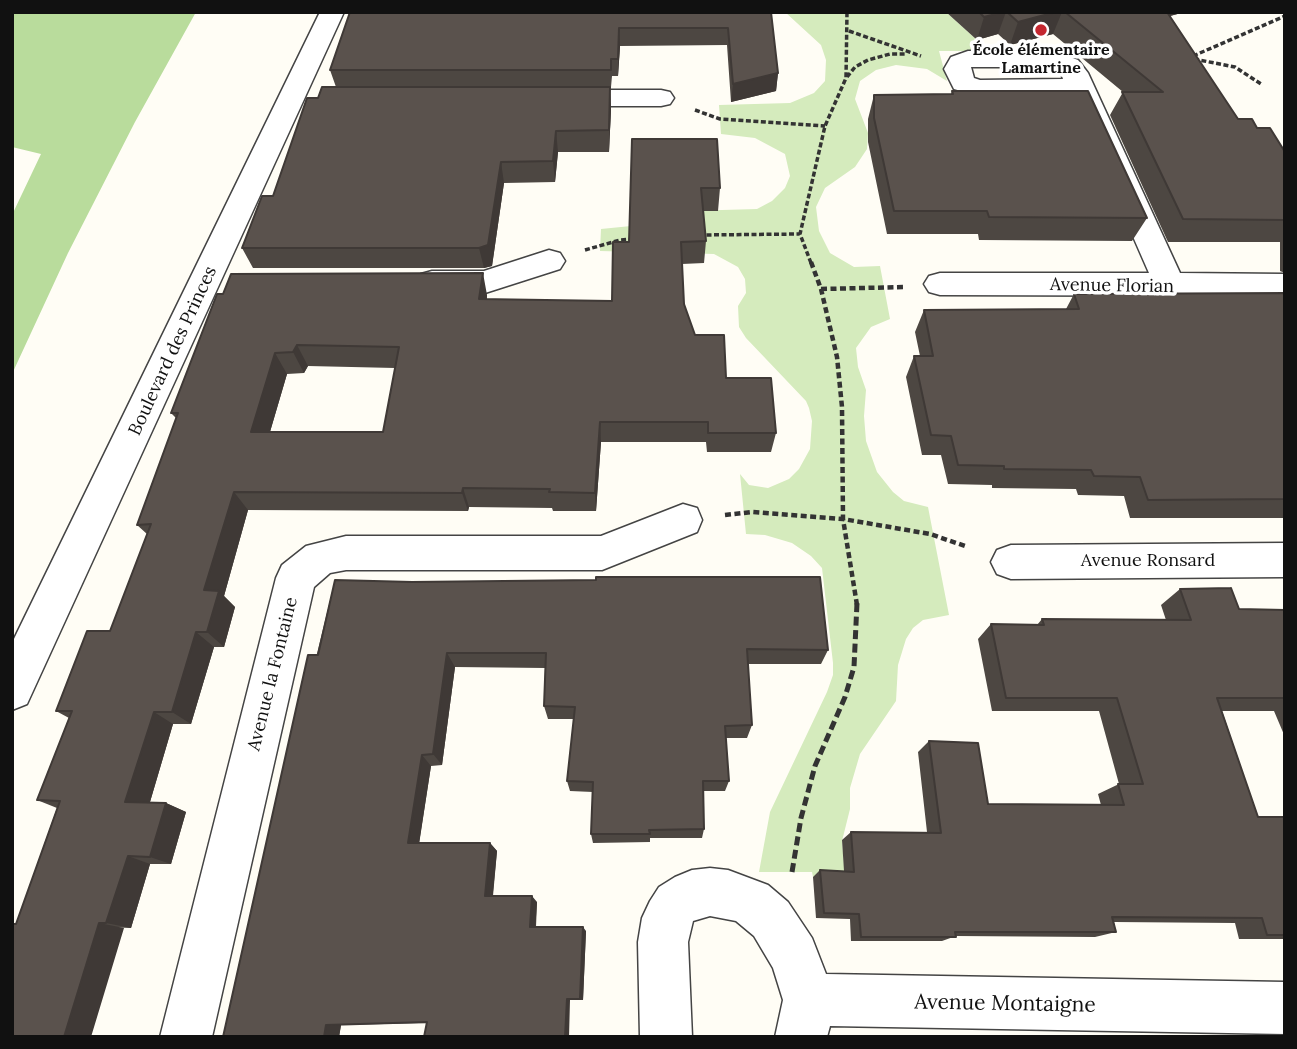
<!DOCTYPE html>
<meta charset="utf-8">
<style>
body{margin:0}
#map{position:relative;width:1297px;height:1049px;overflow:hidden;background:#fffdf5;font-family:Lora,serif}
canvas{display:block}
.frame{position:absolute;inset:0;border:14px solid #111;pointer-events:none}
</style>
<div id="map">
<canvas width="1297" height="1049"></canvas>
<div class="frame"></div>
</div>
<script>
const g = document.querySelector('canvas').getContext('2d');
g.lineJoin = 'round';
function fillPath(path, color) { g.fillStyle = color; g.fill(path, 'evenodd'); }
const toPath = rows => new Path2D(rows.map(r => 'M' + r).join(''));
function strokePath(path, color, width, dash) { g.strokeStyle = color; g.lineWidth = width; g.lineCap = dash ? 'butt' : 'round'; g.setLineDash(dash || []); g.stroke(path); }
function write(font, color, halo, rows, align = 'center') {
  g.font = font + ' Lora,serif'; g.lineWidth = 7; g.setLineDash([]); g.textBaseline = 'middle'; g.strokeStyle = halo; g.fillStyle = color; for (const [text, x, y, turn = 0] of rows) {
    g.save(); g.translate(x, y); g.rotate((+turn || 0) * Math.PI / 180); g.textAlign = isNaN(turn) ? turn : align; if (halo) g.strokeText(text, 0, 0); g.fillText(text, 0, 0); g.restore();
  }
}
fillPath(toPath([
 [785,12,946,12,977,40,980,51,939,51,947,81,927,69,896,65,876,70,860,81,855,99,868,133,867,149,855,167,825,188,816,207,819,231,830,253,854,267,880,266,890,319,871,327,856,348,858,367,866,390,864,416,866,441,877,472,893,492,904,501,928,507,949,615,923,620,913,628,906,639,898,665,896,701,860,754,850,788,850,809,842,841,845,878,813,877,812,872,759,872,770,812,827,692,833,675,833,663,822,568,811,556,792,543,765,535,746,534,740,474,749,485,768,488,789,479,799,469,810,449,812,421,809,408,806,401,746,338,739,327,738,306,746,293,745,279,738,267,714,254,600,251,601,229,631,226,687,211,757,209,772,201,785,188,790,176,785,154,755,138,721,134,719,105,790,103,814,93,825,81,826,60,821,45]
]), '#d5ebbd');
fillPath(toPath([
 [12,12,196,12,135,122,68,253,12,374,12,215,41,154,12,147]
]), '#b9dc9c');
const minor = toPath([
 [320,12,344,12,27,704,12,710,12,643,320,12],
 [968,51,1053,51,1078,60,1088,73,1180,273,1285,274,1285,296,940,295,929,292,924,284,929,276,940,273,1149,273,1071,95,978,96,954,89,944,69,951,57,968,51],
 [971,67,1050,67,1060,70,1063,79,980,80,974,78,971,67],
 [558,90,661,90,670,92,674,98,670,104,661,106,558,106,549,104,545,98,549,92,558,90],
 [549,250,560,253,565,261,560,269,485,293,432,293,421,290,416,282,421,274,432,271,484,271,549,250],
 [683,504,697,508,702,520,697,532,602,570,346,570,330,573,314,587,212,1037,160,1037,276,578,282,565,306,546,346,536,601,536,683,504],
 [1285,543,1285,577,1011,579,997,574,991,562,997,550,1011,545,1285,543],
 [710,868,728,870,768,885,788,902,812,938,826,974,1285,982,1285,1034,830,1026,827,1037,775,1037,783,1000,773,968,754,936,736,921,710,916,693,921,688,942,692,1037,640,1037,638,942,642,918,650,901,659,887,675,877,692,870,710,868]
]);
strokePath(minor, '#444', 3);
strokePath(toPath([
 [849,31,921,56],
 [1193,56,1285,16],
 [1194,59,1235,67,1261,84],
 [847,77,855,67,868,60,890,54,907,54],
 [695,110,720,119,825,126],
 [699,235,800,234],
 [585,250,620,240,635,239],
 [811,263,800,234,825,126,846,78,847,12]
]), '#333', 3.5, [5, 2.5]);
strokePath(toPath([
 [811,262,821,289,837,357,842,407,843,519,857,605],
 [821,289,904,287],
 [725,515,752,512,843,519,930,534,968,547]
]), '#333', 4.5, [6, 3.5]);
strokePath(toPath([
 [792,872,801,818,815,766,845,697,854,667,857,603]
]), '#333', 5, [9, 4.5]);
fillPath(minor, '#fff');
fillPath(toPath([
 [350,12,771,12,778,73,776,91,731,102,727,45,620,46,618,76,612,76,611,87,610,87,611,109,609,152,558,152,555,182,504,183,492,266,484,268,253,268,242,248,273,196,318,98,336,87,330,70],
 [946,12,1185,12,1170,16,1238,119,1257,128,1285,152,1285,273,1280,271,1280,242,1168,242,1110,115,1123,92,1053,34,1010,45,998,34,977,40],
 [952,91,1147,218,1132,241,979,240,978,234,887,234,868,142,868,119,874,95,951,94],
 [632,139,720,188,718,211,703,211,706,241,704,263,682,264,684,304,695,335,726,378,776,433,771,452,707,452,706,442,601,442,596,511,553,511,552,508,469,507,468,511,248,510,224,596,235,607,224,647,214,647,191,724,173,724,150,802,166,803,186,812,171,864,150,864,131,928,16,924,57,808,37,800,69,718,56,711,110,631,147,534,137,525,176,418,171,413,223,294,487,295,487,299,612,301,629,242],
 [308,366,395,368,383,432,270,432,287,374,304,373],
 [1285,293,1285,518,1130,518,1124,496,1078,495,1076,489,992,488,992,485,948,484,941,455,922,455,906,377,914,356,920,356,915,332,924,310,1066,309,1074,294],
 [335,580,828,650,821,664,748,664,752,725,747,738,726,738,729,781,725,791,703,791,704,829,702,838,650,838,650,842,593,843,591,834,593,792,570,791,567,781,574,719,548,719,544,706,545,668,455,667,442,765,431,766,419,843,490,843,497,851,493,896,537,902,536,927,586,931,583,1000,570,1000,427,1023,341,1025,339,1037,223,1037],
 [1180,589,1239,609,1285,610,1285,737,1274,711,1222,711,1258,817,1285,817,1285,939,1239,939,1235,923,1114,922,1116,932,1095,937,956,936,942,941,851,941,850,919,816,918,813,877,820,870,844,871,842,840,851,832,927,832,918,752,929,741,988,804,1101,805,1098,794,1119,784,1099,711,992,711,978,639,991,624,1037,625,1042,619,1166,620,1161,605]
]), '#4d4742');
fillPath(toPath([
 [1003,12,1006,12,998,34,977,40,984,17],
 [1056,12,1062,12,1053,34,1010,45,1018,22],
 [1152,12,1185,12,1147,22],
 [619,28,620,46,618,76,618,59],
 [778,73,776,91,731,102,733,84],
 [610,87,611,109,609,152,609,130],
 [556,131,558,152,555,182,553,161],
 [501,162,504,183,492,266,484,268,479,248],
 [483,273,487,295,484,320,479,299],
 [297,345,308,366,304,373,293,352],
 [275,353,287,374,264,452,251,432],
 [600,422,601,442,596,511,595,493],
 [463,488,469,507,468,511,462,493],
 [234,492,248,510,224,596,235,607,224,647,207,632,204,590],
 [196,632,214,647,191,724,172,712],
 [447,653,455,667,442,765,433,754],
 [154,712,173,724,147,812,125,802],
 [422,755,431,766,418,851,408,843],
 [166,803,186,812,171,864,150,857],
 [490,843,497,851,492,902,485,896],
 [128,856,150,864,131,928,106,923],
 [532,896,537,902,535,932,530,927],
 [99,923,124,928,91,1037,64,1037],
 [583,927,586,931,583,1000,580,999],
 [567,999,570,1000,569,1037,565,1037],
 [326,1025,341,1025,339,1037,324,1037]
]), '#3f3936');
const building = toPath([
 [350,12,771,12,778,73,733,84,728,28,619,28,618,59,611,59,611,70,330,70,350,12],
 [979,12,1003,12,984,17,979,12],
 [1007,12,1056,12,1018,22,1007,12],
 [1065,12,1167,12,1238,119,1252,119,1257,128,1270,128,1285,152,1285,220,1183,219,1122,92,1163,92,1065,12],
 [322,87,610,87,609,130,556,131,553,161,501,162,488,245,479,248,242,248,262,196,273,196,307,98,318,98,322,87],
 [952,91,1088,91,1147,218,989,217,987,211,894,211,874,118,874,95,953,94,952,91],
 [632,139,717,139,720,188,701,188,706,241,681,242,684,304,695,335,724,335,726,378,771,378,776,433,708,433,708,422,600,422,595,493,549,492,550,489,463,488,462,493,234,492,204,590,219,591,207,632,196,632,172,712,154,712,125,802,166,803,150,857,128,856,106,923,99,923,64,1037,12,1037,12,924,16,924,60,801,37,800,72,711,56,711,87,631,110,631,151,524,137,525,178,413,171,413,217,294,223,294,231,274,483,273,479,299,612,301,613,242,629,242,632,139],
 [297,345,399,347,383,432,251,432,275,353,293,352,297,345],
 [1285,293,1285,499,1148,500,1140,477,1094,476,1091,470,1004,469,1004,466,958,465,951,436,931,435,914,356,933,356,924,310,1079,309,1074,294,1285,293],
 [596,577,820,577,828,650,747,649,752,725,725,726,729,781,703,781,704,829,649,830,650,834,591,834,593,782,567,781,575,707,544,706,546,653,447,653,433,754,422,755,408,843,490,843,485,896,532,896,530,927,583,927,580,999,567,999,565,1037,424,1037,427,1022,326,1025,324,1037,223,1037,308,655,318,655,335,580,412,582,596,580,596,577],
 [1231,588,1239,609,1285,610,1285,698,1217,698,1258,817,1285,817,1285,935,1267,935,1262,918,1112,917,1116,932,955,932,956,937,861,937,859,914,824,913,820,870,854,872,851,832,941,833,929,741,978,743,988,804,1124,805,1118,784,1143,784,1117,698,1006,698,991,624,1044,625,1042,619,1191,620,1180,589,1231,588]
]);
fillPath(building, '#5a524d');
strokePath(building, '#3f3936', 2);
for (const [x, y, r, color] of [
 [1041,30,7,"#c4262e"]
]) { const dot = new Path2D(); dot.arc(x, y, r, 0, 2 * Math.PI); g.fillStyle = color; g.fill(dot); strokePath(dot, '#fff', 2.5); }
write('bold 16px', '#111', '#fff', [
 ["École élémentaire",1041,50],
 ["Lamartine",1041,68]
]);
write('18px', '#111', '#fff', [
 ["Avenue Florian",1112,286,1],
 ["Boulevard des Princes",173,351,-65],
 ["Avenue Ronsard",1148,561],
 ["Avenue la Fontaine",273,674,-76]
]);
write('21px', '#111', '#fff', [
 ["Avenue Montaigne",1005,1004,1]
]);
</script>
